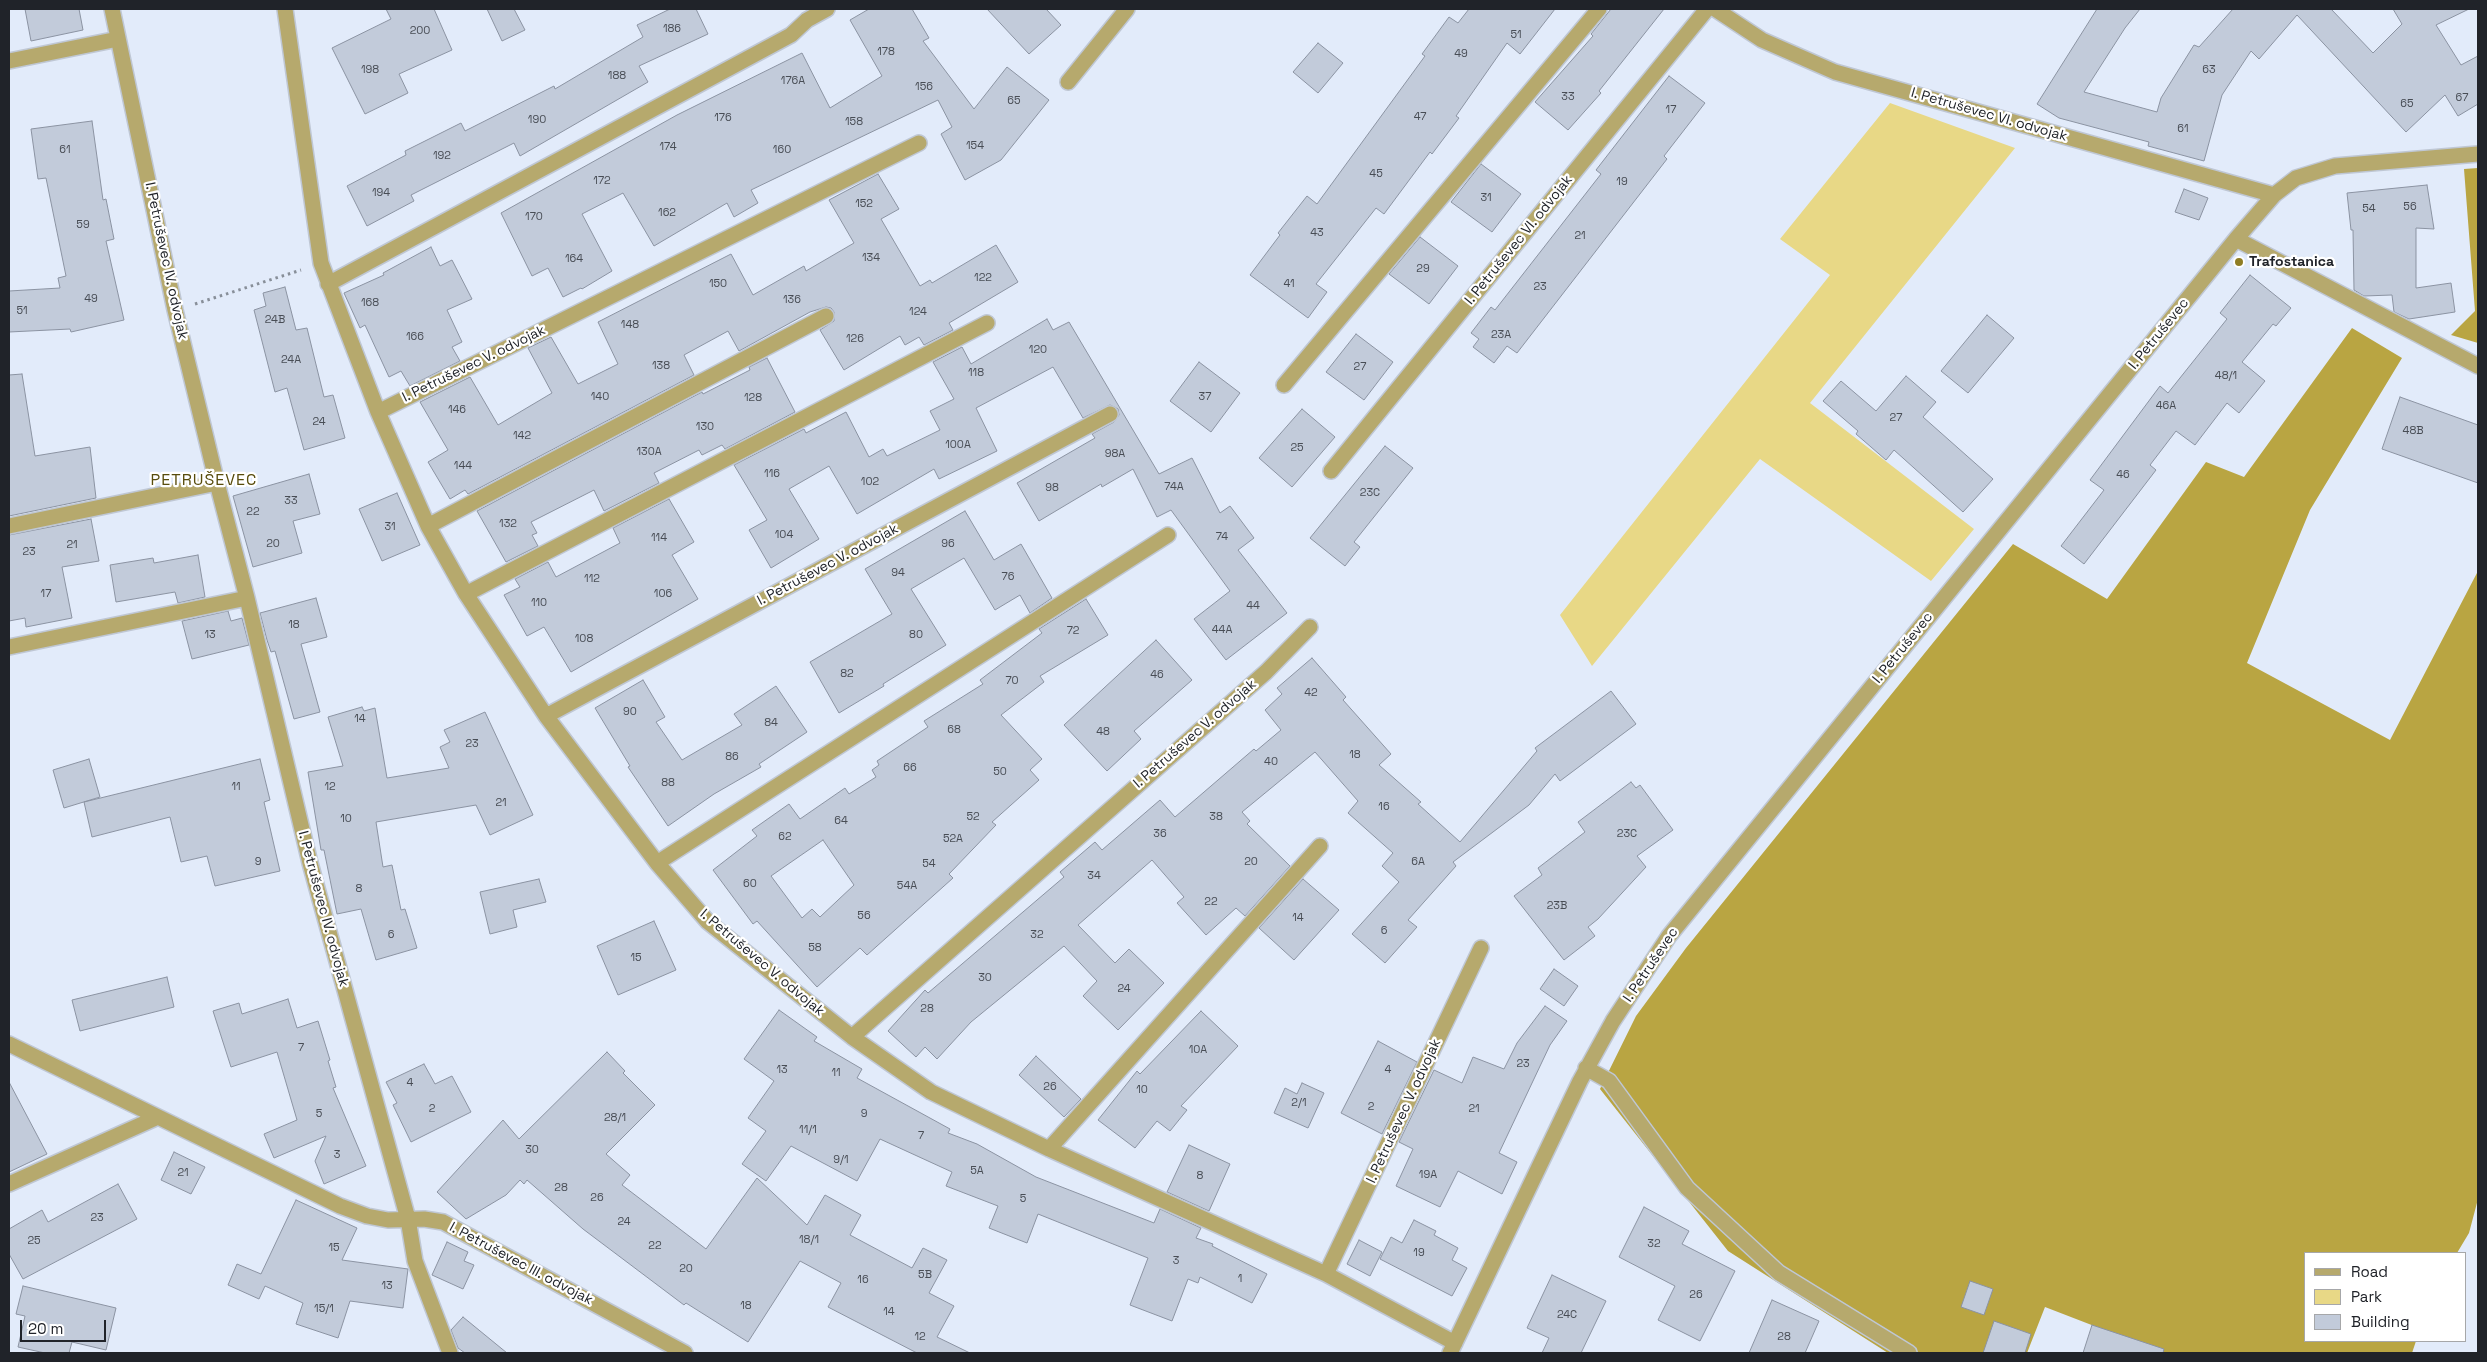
<!DOCTYPE html>
<meta charset="utf-8">
<style>
body{margin:0}
#map{position:relative;width:2487px;height:1362px;overflow:hidden;background:#e2ebfa;font-family:"Space Grotesk",sans-serif}
canvas{display:block}
.frame{position:absolute;inset:0;border:10px solid #202329;pointer-events:none}
.legend{position:absolute;left:2304px;top:1252px;width:162px;height:90px;box-sizing:border-box;background:#fff;border:1px solid #a6a7a9;margin:0;padding:6px 9px;list-style:none;font-size:15px;color:#202329}
.legend li{display:flex;align-items:center;gap:10px;height:25px}
.legend b{width:25px;border:1px solid #a6a7a9}
.scale{position:absolute;left:20px;top:1320px;width:86px;height:22px;box-sizing:border-box;border:2px solid #202329;border-top:0;padding-left:6px;font-size:15px;line-height:18px;white-space:nowrap;color:#202329;-webkit-text-stroke:4px #fff;paint-order:stroke}
</style>
<div id="map">
<canvas width="2487" height="1362"></canvas>
<div class="frame"></div>
<ul class="legend">
<li><b style="height:6px;background:#b6a96d"></b>Road</li>
<li><b style="height:14px;background:#e8d886"></b>Park</li>
<li><b style="height:14px;background:#c2cbda"></b>Building</li>
</ul>
<div class="scale">20 m</div>
</div>
<script>
const g = document.querySelector('canvas').getContext('2d');
g.lineJoin = 'round';
function fillPath(path, color) { g.fillStyle = color; g.fill(path, 'evenodd'); }
const toPath = rows => new Path2D(rows.map(r => 'M' + r).join(''));
function strokePath(path, color, width, dash) { g.strokeStyle = color; g.lineWidth = width; g.lineCap = dash ? 'butt' : 'round'; g.setLineDash(dash || []); g.stroke(path); }
function write(font, color, halo, rows, align = 'center') {
  g.font = font + ' "Space Grotesk",sans-serif'; g.lineWidth = 4.5; g.setLineDash([]); g.textBaseline = 'middle'; g.strokeStyle = halo; g.fillStyle = color; for (const [text, x, y, turn = 0] of rows) {
    g.save(); g.translate(x, y); g.rotate((+turn || 0) * Math.PI / 180); g.textAlign = isNaN(turn) ? turn : align; if (halo) g.strokeText(text, 0, 0); g.fillText(text, 0, 0); g.restore();
  }
}
fillPath(toPath([
 [1890,103,2015,148,1810,403,1974,529,1931,581,1760,459,1592,666,1560,615,1830,275,1780,239]
]), '#e8d886');
fillPath(toPath([
 [2478,168,2478,343,2451,335,2475,311,2464,169],
 [2352,328,2402,358,2310,510,2247,663,2390,740,2478,571,2478,1199,2469,1233,2457,1253,2306,1253,2306,1341,2416,1341,2412,1353,2143,1353,2146,1346,2045,1307,2027,1353,1888,1353,1728,1251,1600,1089,1636,1016,1686,948,2013,544,2107,599,2206,462,2244,477]
]), '#b9a542');
const building = toPath([
 [25,9,79,9,83,30,31,41,25,9],
 [386,9,434,9,452,50,399,74,408,93,365,114,332,48,391,19,386,9],
 [487,9,514,9,525,30,502,41,487,9],
 [670,9,696,9,708,34,639,66,648,82,520,156,514,143,411,195,414,201,367,226,347,186,406,155,405,151,461,123,465,131,554,86,555,89,643,37,637,25,670,9],
 [869,9,912,9,929,38,923,41,974,109,1007,67,1049,100,1001,160,965,180,941,134,952,127,938,100,751,190,758,203,734,217,727,203,654,246,623,193,582,214,612,271,582,289,581,288,563,297,548,268,532,276,501,213,677,115,802,53,830,108,882,76,850,20,869,9],
 [987,9,1046,9,1061,25,1029,54,987,9],
 [1469,9,1555,9,1520,54,1507,43,1456,116,1459,118,1432,154,1430,152,1384,214,1376,208,1316,284,1327,292,1308,318,1250,275,1280,235,1278,233,1307,196,1317,204,1425,56,1422,54,1449,17,1458,23,1469,9],
 [1611,9,1664,9,1599,91,1601,93,1568,130,1535,102,1593,36,1591,34,1611,9],
 [2097,9,2140,9,2125,28,2084,92,2157,112,2161,98,2194,45,2199,47,2233,9,2331,9,2373,53,2402,24,2393,9,2469,9,2436,25,2461,65,2478,56,2478,104,2458,116,2445,95,2406,132,2297,15,2259,59,2251,51,2222,95,2204,161,2148,146,2149,142,2059,118,2037,104,2097,9],
 [1318,43,1343,63,1318,93,1293,72,1318,43],
 [1669,76,1705,103,1664,156,1667,159,1517,353,1507,346,1494,363,1473,347,1479,339,1471,333,1491,307,1495,310,1601,174,1596,170,1669,76],
 [92,121,103,200,106,199,114,239,106,241,124,320,71,332,70,329,9,332,9,291,60,288,58,278,66,276,46,178,38,179,31,129,92,121],
 [1481,164,1521,194,1492,232,1451,202,1481,164],
 [878,174,899,209,881,219,920,286,930,280,932,283,996,245,1018,282,949,323,953,330,924,345,919,337,905,345,900,336,844,370,820,330,834,321,834,312,831,308,826,307,810,312,739,351,728,331,684,355,694,375,468,494,465,490,450,499,428,462,448,450,420,402,470,377,498,425,552,393,528,348,551,337,578,384,618,364,598,322,731,254,753,295,804,266,806,271,854,243,829,200,878,174],
 [2427,185,2434,229,2416,228,2416,288,2451,283,2455,312,2409,319,2394,312,2392,295,2364,296,2354,290,2353,230,2351,230,2347,193,2427,185],
 [2184,189,2208,198,2199,220,2175,212,2184,189],
 [1420,237,1458,266,1429,304,1389,274,1420,237],
 [431,247,440,266,452,260,472,299,447,310,462,342,452,347,460,361,410,386,401,371,389,377,365,325,360,328,344,293,384,275,383,273,431,247],
 [2250,275,2291,308,2276,326,2273,324,2242,362,2265,381,2239,413,2227,403,2195,445,2176,431,2150,465,2156,470,2084,564,2061,546,2104,490,2090,480,2160,386,2168,393,2227,319,2220,313,2250,275],
 [285,287,296,330,307,328,324,397,333,395,345,438,304,450,287,388,275,392,254,310,266,306,263,293,285,287],
 [1987,315,2014,338,1968,393,1941,371,1987,315],
 [1047,319,1053,330,1069,322,1159,474,1192,458,1220,513,1230,506,1254,538,1238,550,1287,613,1226,660,1194,619,1230,591,1171,510,1157,517,1133,469,1102,487,1101,484,1039,521,1017,483,1095,438,1092,434,1114,422,1119,415,1118,409,1110,405,1083,418,1053,367,976,408,997,451,939,479,934,469,857,514,829,466,789,489,819,539,771,568,749,530,767,520,734,465,804,429,806,433,846,412,869,457,883,449,887,456,940,430,930,411,954,399,933,362,962,347,971,364,1047,319],
 [1356,334,1393,362,1364,400,1326,372,1356,334],
 [767,358,795,412,725,449,722,445,702,455,699,450,654,473,659,483,604,511,594,490,531,522,537,533,532,535,538,546,506,562,477,511,702,392,703,394,750,370,749,367,767,358],
 [1199,362,1240,393,1211,432,1170,401,1199,362],
 [22,374,35,456,90,447,96,498,9,516,9,375,22,374],
 [1906,376,1936,402,1923,417,1993,479,1963,512,1894,450,1886,460,1856,434,1858,431,1823,401,1841,381,1876,411,1906,376],
 [2400,397,2478,425,2478,483,2382,449,2400,397],
 [1302,409,1335,437,1292,487,1259,458,1302,409],
 [1385,446,1413,468,1354,542,1360,547,1345,566,1310,538,1385,446],
 [309,474,320,514,293,521,302,553,253,567,233,496,309,474],
 [397,493,420,545,382,561,359,509,397,493],
 [669,499,694,542,672,555,698,599,571,672,544,627,527,636,504,595,520,587,515,579,548,562,556,577,620,543,613,528,669,499],
 [965,511,994,560,1021,544,1052,598,1030,613,1020,595,995,610,964,558,911,589,946,645,883,684,884,686,839,713,810,662,892,614,865,569,965,511],
 [91,519,99,561,62,567,72,618,26,627,25,618,9,621,9,535,91,519],
 [198,555,205,597,178,603,175,592,116,602,110,565,153,558,154,563,198,555],
 [316,598,327,637,301,644,320,712,294,719,275,651,271,652,267,640,260,613,316,598],
 [1086,599,1108,635,1040,676,1044,682,1001,715,1042,759,1030,770,1039,780,992,822,996,825,949,874,953,878,867,955,860,948,817,987,757,921,753,924,713,870,757,836,752,830,789,804,800,819,845,788,849,794,876,777,872,770,879,765,877,761,928,727,924,721,983,684,980,680,1042,633,1039,629,1086,599],
 [823,840,854,885,820,917,812,909,802,918,771,876,823,840],
 [228,611,231,621,242,618,249,645,192,659,182,621,228,611],
 [1156,640,1192,680,1134,731,1141,739,1107,771,1064,725,1156,640],
 [1312,658,1346,697,1343,700,1391,754,1379,765,1421,802,1418,804,1460,842,1537,751,1535,748,1611,691,1636,724,1560,781,1555,774,1529,805,1453,862,1456,866,1408,920,1417,927,1385,963,1352,934,1399,882,1382,866,1393,853,1348,813,1358,801,1315,752,1242,812,1250,821,1247,824,1290,866,1245,916,1236,908,1206,935,1177,903,1184,897,1152,860,1078,925,1115,963,1129,949,1164,983,1118,1030,1083,996,1097,981,1064,946,971,1022,937,1059,925,1047,916,1057,888,1031,925,990,928,993,1064,877,1060,872,1095,842,1102,850,1160,800,1175,817,1254,749,1256,751,1281,730,1265,710,1282,694,1277,688,1312,658],
 [643,680,665,717,656,722,682,760,742,725,734,714,776,686,807,732,759,764,761,767,714,794,668,826,628,767,630,766,595,708,643,680],
 [362,707,364,711,375,708,387,778,449,768,440,747,450,742,444,730,485,712,533,815,490,835,476,805,376,822,383,867,392,865,401,910,405,909,417,948,376,960,361,909,337,914,324,850,321,850,308,772,343,766,328,717,362,707],
 [89,759,100,797,64,808,53,770,89,759],
 [260,759,270,800,264,802,280,871,215,886,207,856,181,862,170,817,92,837,84,802,260,759],
 [1631,782,1636,788,1640,785,1673,830,1637,856,1646,867,1598,919,1588,927,1595,936,1564,960,1514,896,1542,875,1538,868,1585,832,1578,822,1631,782],
 [539,879,546,902,513,910,517,927,490,934,480,892,539,879],
 [1303,879,1339,910,1294,960,1259,928,1303,879],
 [654,921,676,970,618,995,597,946,654,921],
 [1554,969,1578,986,1564,1006,1540,989,1554,969],
 [167,977,174,1007,80,1031,72,1000,167,977],
 [288,999,297,1028,318,1021,330,1060,328,1061,336,1087,333,1088,366,1166,324,1184,315,1161,326,1136,274,1158,264,1134,297,1120,277,1052,231,1067,213,1011,239,1003,242,1014,288,999],
 [1545,1006,1567,1021,1550,1045,1499,1153,1517,1162,1502,1194,1458,1171,1440,1207,1396,1186,1413,1149,1399,1142,1434,1070,1462,1083,1473,1057,1504,1069,1517,1043,1545,1006],
 [779,1010,817,1037,814,1041,862,1069,857,1078,950,1129,948,1133,977,1144,1036,1177,1154,1223,1160,1209,1201,1228,1196,1238,1213,1244,1212,1246,1267,1274,1252,1303,1200,1277,1198,1283,1188,1279,1172,1321,1130,1305,1148,1258,1038,1214,1027,1243,989,1228,998,1206,946,1186,952,1172,880,1139,857,1181,791,1146,766,1181,742,1164,766,1131,748,1118,774,1081,744,1059,779,1010],
 [1201,1011,1238,1046,1181,1106,1187,1110,1170,1131,1157,1121,1135,1148,1098,1120,1137,1071,1140,1074,1201,1011],
 [1378,1041,1417,1062,1382,1134,1341,1113,1378,1041],
 [607,1052,625,1071,623,1073,655,1105,606,1154,630,1175,622,1185,706,1249,757,1178,807,1225,825,1195,861,1215,850,1235,912,1268,923,1248,947,1260,929,1293,954,1306,937,1337,970,1353,917,1353,828,1307,841,1283,800,1261,748,1342,686,1303,684,1305,583,1229,527,1180,524,1184,520,1180,506,1195,466,1219,437,1192,503,1120,519,1139,607,1052],
 [1036,1056,1081,1099,1064,1117,1019,1075,1036,1056],
 [424,1064,435,1084,452,1076,471,1112,411,1142,393,1105,397,1103,386,1082,424,1064],
 [9,1082,47,1154,9,1172,9,1082],
 [1302,1083,1324,1093,1308,1128,1274,1113,1285,1088,1297,1094,1302,1083],
 [1189,1145,1230,1164,1209,1211,1167,1192,1189,1145],
 [174,1152,205,1167,191,1194,161,1180,174,1152],
 [118,1184,137,1219,23,1279,9,1254,9,1229,42,1210,48,1222,118,1184],
 [296,1200,357,1228,342,1260,408,1269,403,1308,350,1301,338,1338,296,1324,303,1303,265,1286,259,1299,228,1285,237,1264,261,1274,296,1200],
 [1644,1207,1689,1231,1682,1244,1735,1271,1700,1341,1658,1320,1675,1286,1619,1257,1644,1207],
 [1414,1220,1436,1231,1434,1235,1458,1248,1452,1260,1467,1268,1452,1296,1380,1259,1391,1237,1402,1243,1414,1220],
 [1359,1240,1382,1252,1370,1276,1347,1264,1359,1240],
 [447,1242,468,1252,464,1261,474,1265,463,1289,432,1275,447,1242],
 [1552,1275,1606,1301,1581,1353,1542,1353,1549,1338,1527,1328,1552,1275],
 [1970,1281,1993,1289,1984,1315,1961,1307,1970,1281],
 [23,1286,116,1308,106,1350,72,1342,69,1353,45,1353,18,1347,25,1316,16,1314,23,1286],
 [1772,1300,1819,1321,1805,1353,1749,1353,1772,1300],
 [463,1317,507,1353,465,1353,458,1348,451,1330,463,1317],
 [1994,1321,2031,1334,2025,1353,1983,1353,1994,1321],
 [2092,1325,2164,1349,2163,1353,2083,1353,2092,1325]
]);
fillPath(building, '#c2cbda');
strokePath(building, '#8b93a2', 1);
const minor = toPath([
 [112,9,175,310,217,483,247,598,310,863,408,1219,415,1261,450,1353],
 [285,9,321,263,378,412,428,526,466,594,546,716,657,863,708,922,852,1037,931,1092,1049,1149,1326,1274,1455,1343],
 [1715,9,1762,40,1835,72,2274,195],
 [9,61,118,39],
 [1068,82,1127,9],
 [2236,239,2478,366],
 [328,284,791,35,807,20,827,9],
 [1284,385,1599,9],
 [378,412,919,143],
 [1331,471,1707,9],
 [9,526,217,483],
 [428,526,826,316],
 [466,594,987,323],
 [9,647,247,598],
 [546,716,1110,414],
 [657,863,1168,535],
 [852,1037,1266,672,1310,627],
 [9,1044,340,1206,367,1216,388,1220,424,1219,443,1222,685,1353],
 [1586,1068,1609,1081,1687,1188,1779,1273,1909,1353],
 [1049,1149,1320,846],
 [9,1184,158,1117],
 [1326,1274,1481,948],
 [1450,1353,1580,1081,1613,1021,1669,936,2236,239,2274,195,2296,178,2335,166,2478,154]
]);
strokePath(minor, '#bfc7d4', 18);
strokePath(toPath([
 [195,304,301,270]
]), '#888f99', 3, [2.5, 4]);
strokePath(minor, '#b6a96d', 15);
for (const [x, y, r, color] of [
 [2239,262,5,"#8f7d24"]
]) { const dot = new Path2D(); dot.arc(x, y, r, 0, 2 * Math.PI); g.fillStyle = color; g.fill(dot); strokePath(dot, '#fff', 2); }
write('11px', '#484d55', null, [
 ["186",672,29],
 ["200",420,31],
 ["51",1516,35],
 ["178",886,52],
 ["49",1461,54],
 ["198",370,70],
 ["63",2209,70],
 ["188",617,76],
 ["176A",793,81],
 ["156",924,87],
 ["33",1568,97],
 ["67",2462,98],
 ["65",1014,101],
 ["65",2407,104],
 ["17",1671,110],
 ["47",1420,117],
 ["176",723,118],
 ["190",537,120],
 ["158",854,122],
 ["61",2183,129],
 ["154",975,146],
 ["174",668,147],
 ["61",65,150],
 ["160",782,150],
 ["192",442,156],
 ["45",1376,174],
 ["172",602,181],
 ["19",1622,182],
 ["194",381,193],
 ["31",1486,198],
 ["152",864,204],
 ["56",2410,207],
 ["54",2369,209],
 ["162",667,213],
 ["170",534,217],
 ["59",83,225],
 ["43",1317,233],
 ["21",1580,236],
 ["134",871,258],
 ["164",574,259],
 ["29",1423,269],
 ["122",983,278],
 ["150",718,284],
 ["41",1289,284],
 ["23",1540,287],
 ["49",91,299],
 ["136",792,300],
 ["168",370,303],
 ["51",22,311],
 ["124",918,312],
 ["24B",275,320],
 ["148",630,325],
 ["23A",1501,335],
 ["166",415,337],
 ["126",855,339],
 ["120",1038,350],
 ["24A",291,360],
 ["138",661,366],
 ["27",1360,367],
 ["118",976,373],
 ["48/1",2226,376],
 ["140",600,397],
 ["37",1205,397],
 ["128",753,398],
 ["46A",2166,406],
 ["146",457,410],
 ["27",1896,418],
 ["24",319,422],
 ["130",705,427],
 ["48B",2413,431],
 ["142",522,436],
 ["100A",958,445],
 ["25",1297,448],
 ["130A",649,452],
 ["98A",1115,454],
 ["144",463,466],
 ["116",772,474],
 ["46",2123,475],
 ["102",870,482],
 ["74A",1174,487],
 ["98",1052,488],
 ["23C",1370,493],
 ["33",291,501],
 ["22",253,512],
 ["132",508,524],
 ["31",390,527],
 ["104",784,535],
 ["74",1222,537],
 ["114",659,538],
 ["20",273,544],
 ["96",948,544],
 ["21",72,545],
 ["23",29,552],
 ["94",898,573],
 ["76",1008,577],
 ["112",592,579],
 ["17",46,594],
 ["106",663,594],
 ["110",539,603],
 ["44",1253,606],
 ["18",294,625],
 ["44A",1222,630],
 ["72",1073,631],
 ["13",210,635],
 ["80",916,635],
 ["108",584,639],
 ["82",847,674],
 ["46",1157,675],
 ["70",1012,681],
 ["42",1311,693],
 ["90",630,712],
 ["14",360,719],
 ["84",771,723],
 ["68",954,730],
 ["48",1103,732],
 ["23",472,744],
 ["18",1355,755],
 ["86",732,757],
 ["40",1271,762],
 ["66",910,768],
 ["50",1000,772],
 ["88",668,783],
 ["11",236,787],
 ["12",330,787],
 ["21",501,803],
 ["16",1384,807],
 ["52",973,817],
 ["38",1216,817],
 ["10",346,819],
 ["64",841,821],
 ["36",1160,834],
 ["23C",1627,834],
 ["62",785,837],
 ["52A",953,839],
 ["9",258,862],
 ["20",1251,862],
 ["6A",1418,862],
 ["54",929,864],
 ["34",1094,876],
 ["60",750,884],
 ["54A",907,886],
 ["8",359,889],
 ["22",1211,902],
 ["23B",1557,906],
 ["56",864,916],
 ["14",1298,918],
 ["6",1384,931],
 ["6",391,935],
 ["32",1037,935],
 ["58",815,948],
 ["15",636,958],
 ["30",985,978],
 ["24",1124,989],
 ["28",927,1009],
 ["7",301,1048],
 ["10A",1198,1050],
 ["23",1523,1064],
 ["13",782,1070],
 ["4",1388,1070],
 ["11",836,1073],
 ["4",410,1083],
 ["26",1050,1087],
 ["10",1142,1090],
 ["2/1",1299,1103],
 ["2",1371,1107],
 ["2",432,1109],
 ["21",1474,1109],
 ["5",319,1114],
 ["9",864,1114],
 ["28/1",615,1118],
 ["11/1",808,1130],
 ["7",921,1136],
 ["30",532,1150],
 ["3",337,1155],
 ["9/1",841,1160],
 ["5A",977,1171],
 ["21",183,1173],
 ["19A",1428,1175],
 ["8",1200,1176],
 ["28",561,1188],
 ["26",597,1198],
 ["5",1023,1199],
 ["23",97,1218],
 ["24",624,1222],
 ["18/1",809,1240],
 ["25",34,1241],
 ["32",1654,1244],
 ["22",655,1246],
 ["15",334,1248],
 ["19",1419,1253],
 ["3",1176,1261],
 ["20",686,1269],
 ["5B",925,1275],
 ["1",1240,1279],
 ["16",863,1280],
 ["13",387,1286],
 ["26",1696,1295],
 ["18",746,1306],
 ["15/1",324,1309],
 ["14",889,1312],
 ["24C",1567,1315],
 ["12",920,1337],
 ["28",1784,1337]
]);
write('14px', '#202329', '#fff', [
 ["I. Petruševec VI. odvojak",1989,115,16],
 ["I. Petruševec VI. odvojak",1519,240,-51],
 ["I. Petruševec IV. odvojak",166,261,78],
 ["I. Petruševec",2159,334,-51],
 ["I. Petruševec V. odvojak",474,364,-26],
 ["I. Petruševec V. odvojak",828,565,-28],
 ["I. Petruševec",1903,648,-51],
 ["I. Petruševec V. odvojak",1195,734,-41],
 ["I. Petruševec IV. odvojak",323,909,75],
 ["I. Petruševec V. odvojak",762,963,40],
 ["I. Petruševec",1651,965,-56],
 ["I. Petruševec V. odvojak",1404,1111,-65],
 ["I. Petruševec III. odvojak",521,1264,28]
]);
write('bold 14px', '#202329', '#fff', [
 ["Trafostanica",2249,262]
], 'left');
g.letterSpacing = '1px';
write('16px', '#584c0c', '#fff', [
 ["PETRUŠEVEC",204,481]
]);
g.letterSpacing = '0px';
</script>
